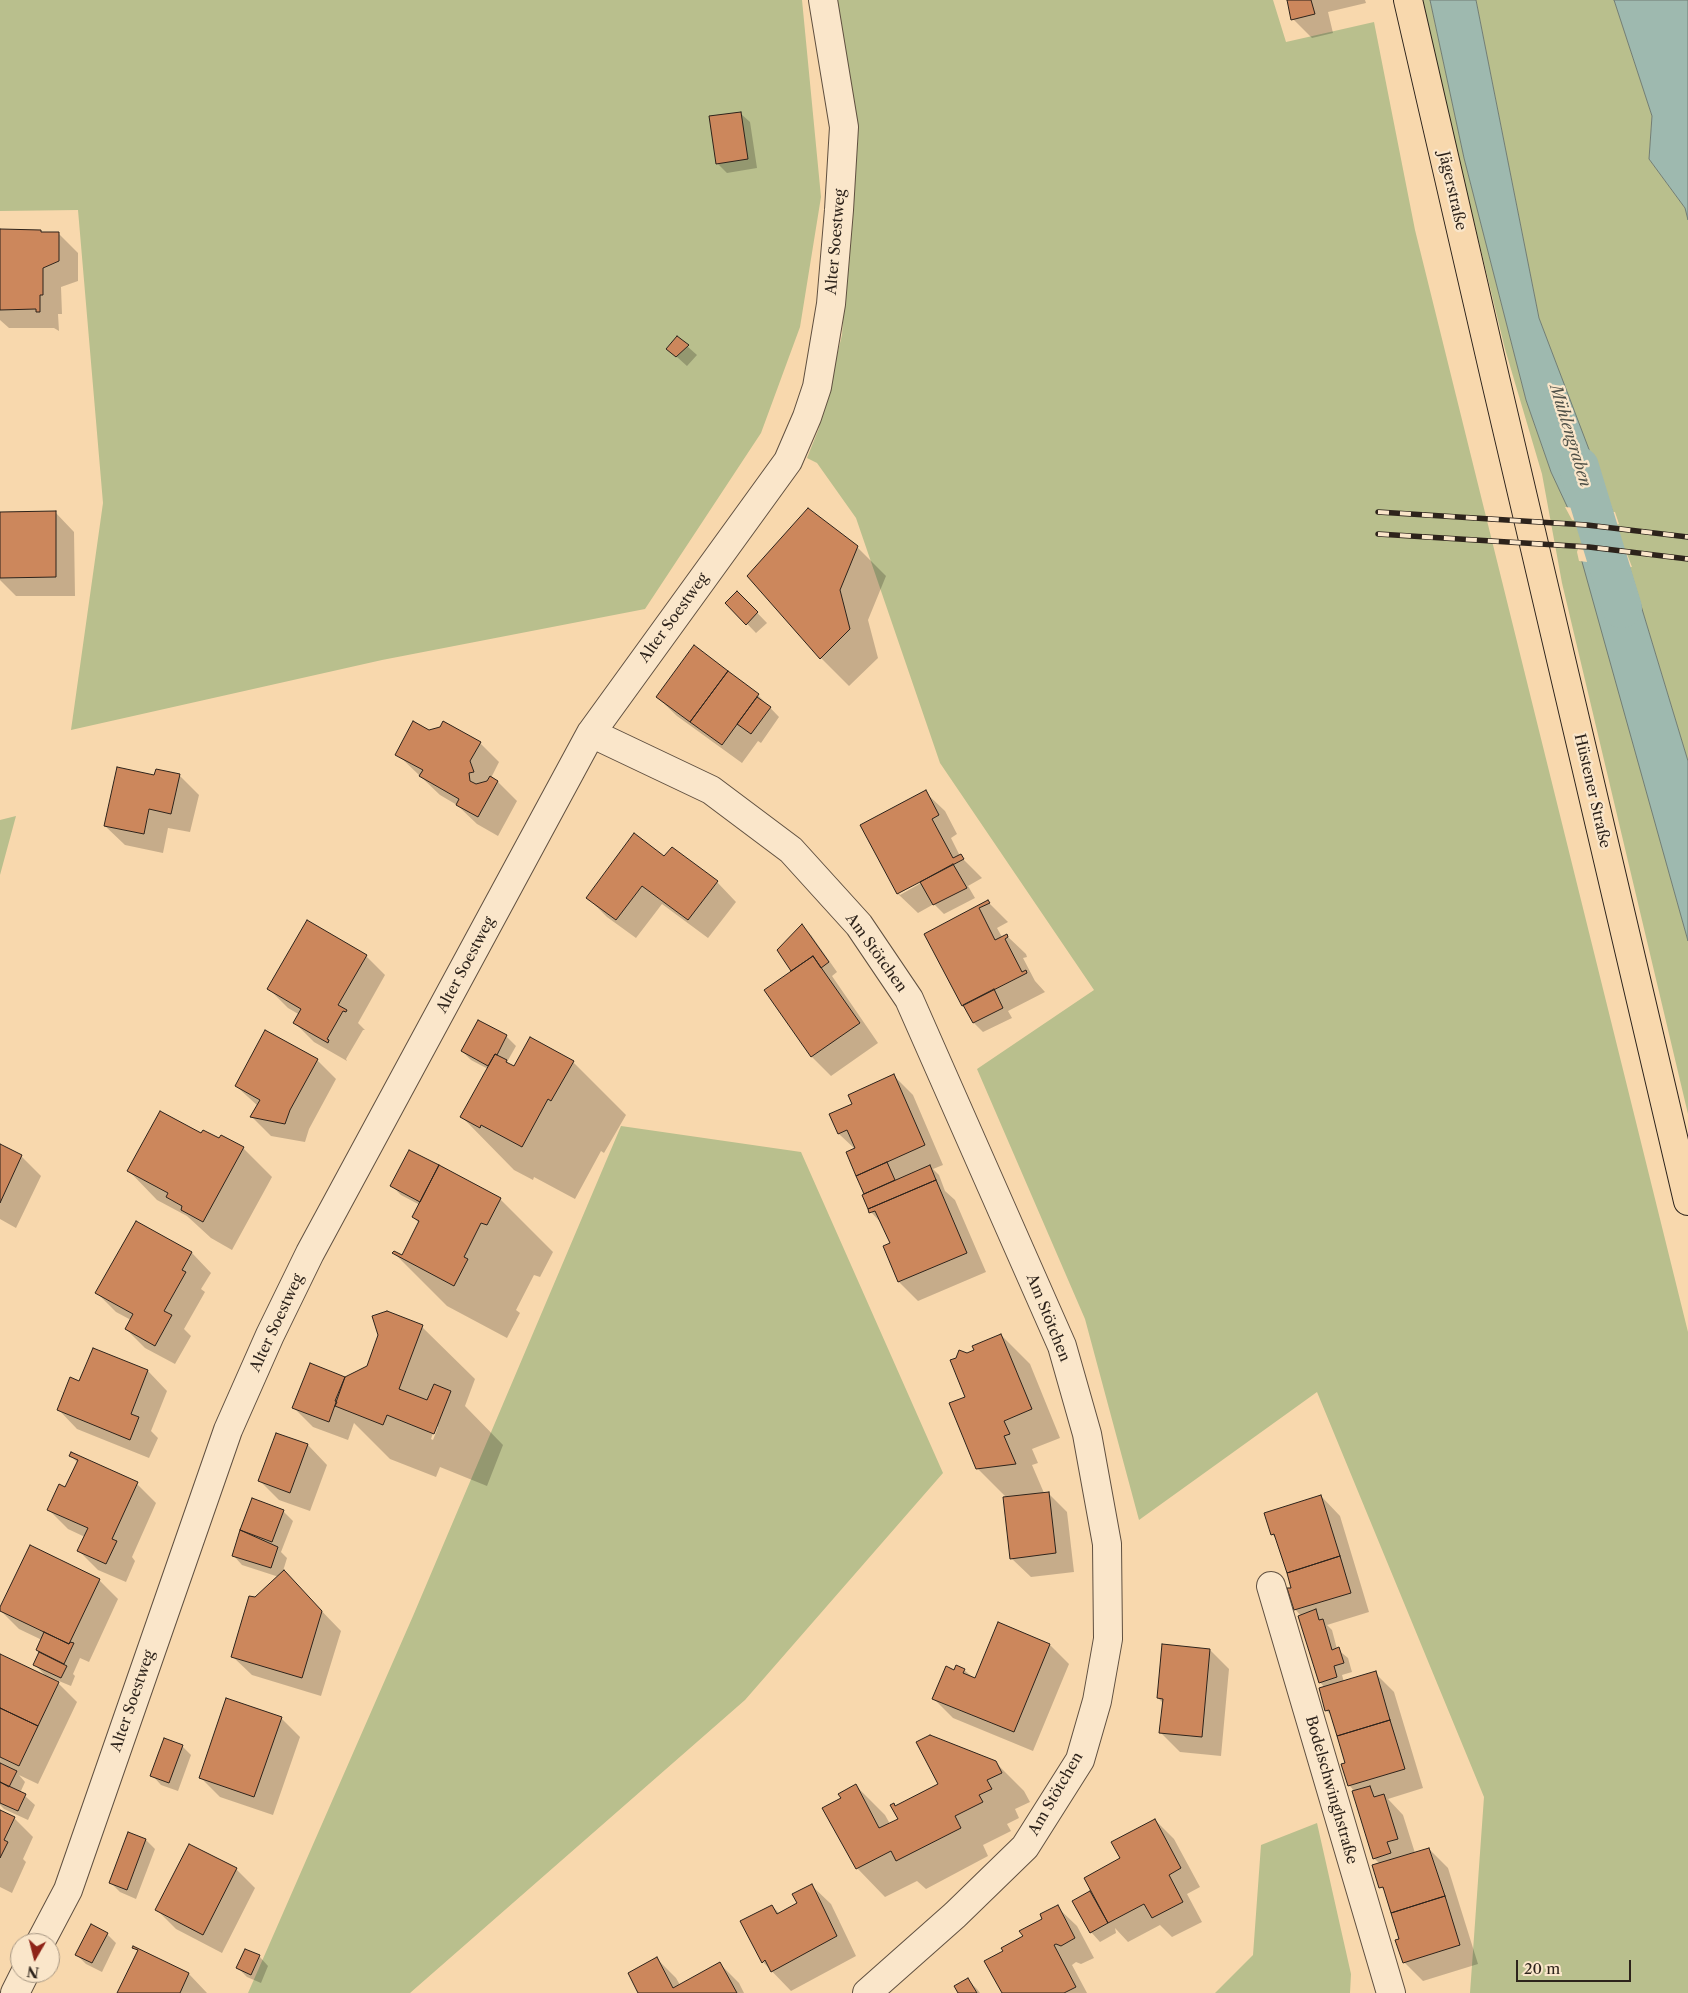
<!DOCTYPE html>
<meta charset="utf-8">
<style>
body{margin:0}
#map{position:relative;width:1688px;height:1993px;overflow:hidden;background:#f8d8ad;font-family:"Libre Caslon Text",serif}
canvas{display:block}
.north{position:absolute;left:10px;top:1933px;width:50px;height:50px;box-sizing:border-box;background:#fae6ca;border:1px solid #a89884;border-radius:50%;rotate:188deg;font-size:14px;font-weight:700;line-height:20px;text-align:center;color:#2d231b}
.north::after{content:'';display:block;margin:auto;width:18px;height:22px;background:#8f2418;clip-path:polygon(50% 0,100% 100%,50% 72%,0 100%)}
.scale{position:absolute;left:1516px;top:1960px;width:115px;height:22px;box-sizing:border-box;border:2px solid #2d231b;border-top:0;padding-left:6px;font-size:15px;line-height:18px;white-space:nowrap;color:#2d231b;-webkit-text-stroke:4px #fae6ca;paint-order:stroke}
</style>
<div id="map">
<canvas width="1688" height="1993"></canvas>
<div class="north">N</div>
<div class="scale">20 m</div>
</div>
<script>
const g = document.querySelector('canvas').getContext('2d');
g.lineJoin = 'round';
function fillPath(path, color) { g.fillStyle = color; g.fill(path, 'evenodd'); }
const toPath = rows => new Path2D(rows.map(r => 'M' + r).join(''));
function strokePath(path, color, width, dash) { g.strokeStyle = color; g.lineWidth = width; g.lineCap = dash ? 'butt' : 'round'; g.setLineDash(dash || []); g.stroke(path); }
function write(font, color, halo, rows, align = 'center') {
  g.font = font + ' "Libre Caslon Text",serif'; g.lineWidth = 4.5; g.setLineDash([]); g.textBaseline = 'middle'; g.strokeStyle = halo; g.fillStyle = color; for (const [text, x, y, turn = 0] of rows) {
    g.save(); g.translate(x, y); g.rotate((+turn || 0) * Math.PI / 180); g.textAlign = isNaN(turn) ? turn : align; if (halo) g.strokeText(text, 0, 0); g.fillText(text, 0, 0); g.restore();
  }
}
fillPath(toPath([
 [0,0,802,0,821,197,800,327,761,433,645,609,382,660,71,730,103,503,78,210,0,211],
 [815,0,1273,0,1286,42,1374,22,1415,230,1688,1332,1688,1993,1470,1993,1484,1797,1317,1392,1139,1520,1085,1319,977,1069,1094,990,940,763,856,518,817,463,807,458,819,428,842,335,849,226],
 [1423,0,1430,0,1464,158,1526,400,1551,472,1573,517,1616,523,1539,318,1476,0,1614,0,1652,116,1649,159,1685,208,1688,220,1688,761,1626,556,1580,552,1688,941,1688,1114,1562,583,1542,474,1505,349,1438,74],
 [16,816,0,875,0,820],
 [621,1126,801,1152,943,1473,745,1700,410,1993,248,1993,413,1616],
 [1317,1823,1351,1974,1350,1993,1215,1993,1253,1955,1261,1845]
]), '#b9bf8d');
const water = toPath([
 [1430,0,1476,0,1539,318,1617,523,1572,517,1551,472,1526,400,1464,158,1430,0],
 [1614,0,1688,0,1688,220,1685,208,1649,159,1652,116,1614,0],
 [1579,551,1626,556,1688,761,1688,941,1579,551]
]);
fillPath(water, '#9eb9af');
strokePath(water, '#717d74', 1);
fillPath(toPath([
 [1565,507,1615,512,1619,524,1616,525,1572,520],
 [1578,549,1627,554,1632,567,1579,561,1577,552]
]), '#f8d8ad');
fillPath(toPath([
 [1288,0,1365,0,1366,3,1328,12,1333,33,1312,38,1293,19],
 [740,113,750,122,757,168,727,173,717,163],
 [0,231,41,231,43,234,59,234,78,253,78,281,61,287,62,314,58,314,59,331,54,328,9,328,0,320],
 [678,338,697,355,687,366,668,349],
 [55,512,74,532,75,596,16,596,0,580,0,513],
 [857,547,886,576,868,620,878,658,849,686,821,658,749,576],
 [737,592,767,623,756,633,727,603],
 [758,695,779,717,761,743,758,741,742,763,677,716,657,697],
 [441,728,480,743,499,762,491,778,498,782,517,801,498,836,477,824,457,805,440,795,397,754,429,731],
 [179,775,199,795,190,832,168,828,163,853,125,845,105,826,155,777],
 [925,792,945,811,957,834,951,838,960,856,982,878,968,886,975,898,944,914,934,904,918,913,898,894,862,826],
 [921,880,921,883,900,895,898,892],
 [664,858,717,882,736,902,708,938,662,904,636,938,607,917,588,898],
 [988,902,1008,922,997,928,1002,937,1006,935,1026,954,1027,957,1023,958,1035,981,1045,992,1008,1011,1012,1018,983,1032,974,1023,925,934],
 [802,926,811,935,837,972,832,976,878,1043,831,1076,812,1057,766,990,793,971,778,950],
 [366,956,385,975,358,1023,365,1030,363,1030,346,1059,347,1061,314,1042,295,1023,300,1015,288,1008,269,989],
 [478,1021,506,1036,516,1046,507,1062,512,1066,573,1062,626,1115,604,1153,601,1151,575,1199,534,1177,533,1180,514,1170,462,1117,488,1069,471,1060,462,1051],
 [317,1060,336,1079,309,1129,305,1142,271,1136,252,1117,258,1106,236,1086],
 [894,1076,913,1095,943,1165,933,1169,939,1175,945,1191,955,1200,986,1272,918,1301,899,1282,891,1244,883,1225,871,1212,866,1194,847,1152,855,1149,839,1134,831,1114,853,1105],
 [201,1135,243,1148,272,1177,232,1250,211,1238,187,1216,157,1200,129,1171],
 [0,1146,21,1156,41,1176,16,1228,0,1219],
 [391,1185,500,1199,553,1252,540,1277,534,1275,516,1310,520,1313,507,1338,447,1306,394,1253,402,1256,419,1223,413,1217,420,1205,401,1195],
 [137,1223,192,1253,211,1273,201,1289,205,1292,184,1329,191,1336,175,1364,145,1348,126,1329,131,1320,116,1312,97,1293],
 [387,1313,422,1327,475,1379,465,1406,503,1445,487,1486,440,1467,436,1477,390,1459,354,1423,348,1440,313,1427,294,1408,368,1367],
 [436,1425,438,1427,433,1440,431,1439],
 [1001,1335,1030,1364,1060,1438,1032,1449,1038,1463,1032,1465,1044,1493,1048,1493,1067,1512,1074,1572,1031,1577,1011,1558,1007,1498,977,1468,966,1398,967,1355],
 [93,1349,148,1371,167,1391,151,1431,158,1438,149,1458,77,1429,58,1409,80,1382],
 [277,1434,308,1445,327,1465,310,1511,279,1500,260,1481],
 [71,1456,137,1484,156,1503,132,1557,135,1561,126,1582,98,1570,79,1551,85,1537,68,1529,49,1510,66,1488,78,1463],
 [1321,1496,1340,1516,1369,1612,1327,1625,1332,1630,1337,1649,1348,1658,1352,1672,1342,1675,1344,1682,1375,1673,1394,1692,1423,1788,1388,1799,1403,1815,1415,1853,1429,1849,1448,1868,1478,1964,1423,1981,1404,1962,1400,1940,1386,1892,1381,1887,1380,1864,1374,1858,1355,1792,1350,1786,1343,1765,1346,1763,1332,1716,1327,1711,1320,1689,1325,1688,1320,1682,1301,1616,1295,1609,1292,1589,1277,1540,1272,1534],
 [252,1500,283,1511,293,1521,281,1552,287,1558,283,1571,341,1631,321,1696,252,1675,232,1656,256,1599,279,1577,242,1565,233,1555],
 [99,1580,118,1599,89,1662,80,1658,73,1674,75,1676,71,1686,54,1679,77,1702,38,1784,19,1775,25,1782,20,1793,25,1796,35,1805,28,1820,4,1809,0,1805,0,1655,48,1678,35,1665,40,1653,37,1650,42,1640,19,1629,0,1610],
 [1050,1645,1069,1664,1033,1751,953,1718,934,1699,955,1671,964,1670,976,1680],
 [1210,1650,1229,1669,1221,1756,1180,1752,1161,1733,1163,1703,1158,1698],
 [281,1718,300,1737,273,1815,220,1797,201,1778],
 [182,1746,191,1755,178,1791,161,1785,152,1775],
 [995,1762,1024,1791,1030,1802,1015,1809,1019,1818,1007,1824,1011,1831,983,1845,988,1856,926,1889,917,1881,885,1897,857,1868,842,1799,856,1786,885,1815,890,1824,899,1819,896,1807],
 [0,1811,14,1818,33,1837,23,1859,26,1862,12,1893,0,1887],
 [1155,1820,1174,1839,1200,1887,1187,1894,1202,1922,1172,1937,1160,1925,1128,1942,1115,1928,1116,1933,1100,1942,1091,1932,1090,1893,1095,1897,1121,1859],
 [129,1834,146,1840,155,1849,136,1899,120,1892,111,1883],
 [236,1869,255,1888,222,1953,176,1929,157,1910],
 [811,1885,831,1904,856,1956,791,1991,763,1962,772,1906,780,1914,799,1903],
 [1057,1907,1077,1926,1094,1958,1081,1964,1076,1962,1072,1965,1087,1993,1003,1993,1004,1952,1024,1937],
 [107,1934,116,1943,102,1972,86,1964,76,1954],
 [139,1950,189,1974,207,1993,118,1993],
 [259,1956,268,1966,261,1983,247,1977,238,1968],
 [656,1958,676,1978,680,1985,720,1964,739,1983,744,1993,640,1993],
 [968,1980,977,1989,980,1993,960,1993]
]), '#0003');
strokePath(toPath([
 [1579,467,1622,608]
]), '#9eb9af', 40);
const building = toPath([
 [1287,0,1311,0,1315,14,1291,20,1287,0],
 [741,112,748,159,716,164,709,116,741,112],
 [0,229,41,230,41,232,59,232,59,261,43,268,43,295,40,295,40,312,36,312,36,309,0,310,0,229],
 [677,336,689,345,676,357,666,349,677,336],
 [808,508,858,546,840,590,850,629,820,659,747,576,808,508],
 [56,511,56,577,0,578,0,512,56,511],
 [737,591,758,612,746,625,725,603,737,591],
 [694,645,728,671,690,722,656,697,694,645],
 [728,671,759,694,722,745,690,722,728,671],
 [757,697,771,707,751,734,737,724,757,697],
 [413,721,429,730,440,727,443,721,481,742,470,761,474,772,469,773,470,781,476,784,487,781,490,776,498,781,478,817,456,805,459,799,419,776,423,770,395,755,413,721],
 [117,767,154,775,156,769,180,774,171,814,149,809,144,834,104,826,117,767],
 [926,790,939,815,932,819,953,858,961,854,964,859,897,894,860,825,926,790],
 [634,833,664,856,672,847,718,881,688,920,642,886,616,920,586,898,634,833],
 [953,864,967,888,933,905,920,882,953,864],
 [988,900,990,903,979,908,995,940,1007,934,1008,937,1005,939,1022,972,1026,970,1027,973,962,1006,924,934,988,900],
 [307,920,367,955,338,1005,347,1010,346,1012,343,1011,327,1039,329,1040,328,1043,293,1023,301,1009,267,989,307,920],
 [802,924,829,962,821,968,813,956,791,971,777,950,802,924],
 [813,956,860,1023,811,1057,764,990,813,956],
 [994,989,1003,1008,973,1023,963,1005,994,989],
 [478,1020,507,1035,497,1055,495,1054,488,1066,461,1051,478,1020],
 [265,1030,318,1059,290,1110,285,1124,250,1117,260,1100,235,1086,265,1030],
 [530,1037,574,1061,551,1101,548,1099,522,1147,481,1125,480,1128,460,1117,495,1054,507,1060,506,1062,514,1066,530,1037],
 [894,1074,925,1145,856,1176,846,1152,855,1148,847,1130,838,1134,829,1114,852,1104,848,1095,894,1074],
 [160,1111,201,1133,203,1130,219,1138,221,1135,244,1147,203,1222,181,1210,182,1206,166,1197,168,1193,127,1171,160,1111],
 [0,1144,22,1155,0,1203,0,1144],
 [409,1150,439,1165,420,1202,390,1186,409,1150],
 [887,1162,895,1180,864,1194,856,1176,887,1162],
 [439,1165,501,1198,487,1225,481,1223,464,1257,468,1259,454,1286,392,1253,394,1251,402,1255,419,1221,412,1217,439,1165],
 [930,1165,936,1180,868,1209,862,1195,864,1194,930,1165],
 [936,1180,967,1253,898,1282,883,1246,890,1243,875,1211,869,1213,868,1209,936,1180],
 [136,1221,192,1252,182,1270,186,1272,164,1311,172,1315,155,1346,125,1329,133,1314,95,1293,136,1221],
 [387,1311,423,1325,399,1389,427,1400,434,1384,451,1391,434,1434,387,1415,383,1425,335,1406,337,1402,335,1401,345,1377,367,1366,378,1335,372,1316,387,1311],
 [1001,1334,1032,1409,1004,1421,1010,1434,1004,1436,1016,1464,976,1469,949,1403,965,1397,950,1360,956,1358,959,1350,967,1353,974,1350,972,1346,1001,1334],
 [93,1348,148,1370,131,1414,139,1417,130,1440,57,1410,70,1377,79,1381,93,1348],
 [310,1363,345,1377,329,1422,292,1408,310,1363],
 [276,1433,308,1444,290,1493,258,1481,276,1433],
 [71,1452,138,1482,112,1539,117,1541,106,1564,77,1551,88,1528,47,1510,59,1484,65,1487,78,1460,69,1456,71,1452],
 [1049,1492,1056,1553,1010,1559,1003,1497,1049,1492],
 [1321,1495,1340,1556,1287,1573,1274,1534,1271,1535,1264,1513,1321,1495],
 [252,1498,284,1510,272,1542,240,1530,252,1498],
 [240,1530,278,1547,271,1568,232,1556,240,1530],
 [30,1545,100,1579,69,1644,0,1611,0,1607,30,1545],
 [1340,1556,1351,1593,1294,1610,1287,1588,1291,1588,1287,1573,1340,1556],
 [284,1570,322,1611,302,1678,231,1657,249,1596,255,1597,284,1570],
 [1316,1609,1319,1620,1323,1619,1332,1650,1339,1647,1344,1663,1334,1666,1337,1677,1319,1683,1298,1616,1316,1609],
 [998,1622,1050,1644,1014,1732,932,1699,946,1666,954,1670,956,1665,965,1669,963,1673,975,1678,998,1622],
 [44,1632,69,1644,70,1642,74,1643,64,1664,36,1650,44,1632],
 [1162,1644,1210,1649,1202,1737,1159,1733,1163,1699,1157,1698,1162,1644],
 [39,1652,67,1666,61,1678,33,1665,39,1652],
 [0,1654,59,1682,38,1726,0,1708,0,1654],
 [1376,1671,1390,1720,1337,1736,1329,1710,1325,1711,1319,1688,1376,1671],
 [226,1698,282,1717,254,1797,199,1778,226,1698],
 [0,1708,38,1726,19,1766,0,1757,0,1708],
 [1390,1720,1405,1769,1348,1786,1341,1764,1345,1763,1337,1736,1390,1720],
 [930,1735,996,1761,1002,1773,987,1780,992,1789,979,1795,983,1802,955,1816,961,1828,896,1861,891,1851,856,1869,822,1808,841,1798,838,1794,856,1784,879,1828,898,1819,890,1805,894,1803,895,1806,938,1784,916,1742,930,1735],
 [164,1738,183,1745,169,1783,150,1776,164,1738],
 [0,1763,17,1771,9,1787,0,1782,0,1763],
 [0,1782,26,1794,18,1811,0,1803,0,1782],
 [1370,1786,1374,1797,1384,1794,1398,1839,1387,1842,1391,1853,1373,1859,1352,1791,1370,1786],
 [0,1810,15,1817,4,1840,8,1842,0,1858,0,1810],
 [1155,1819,1181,1868,1169,1875,1183,1902,1152,1918,1144,1904,1108,1923,1084,1878,1120,1858,1111,1842,1155,1819],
 [128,1832,146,1839,127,1890,109,1883,128,1832],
 [189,1844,237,1868,203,1935,155,1910,189,1844],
 [1429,1848,1445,1896,1391,1913,1383,1887,1379,1888,1372,1865,1429,1848],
 [812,1884,837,1936,771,1972,765,1960,762,1963,740,1921,772,1905,777,1914,797,1903,792,1894,812,1884],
 [1090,1891,1108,1923,1090,1933,1072,1901,1090,1891],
 [1445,1896,1460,1945,1403,1963,1395,1940,1399,1939,1391,1913,1445,1896],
 [1058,1905,1075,1938,1061,1946,1056,1944,1054,1945,1076,1987,1064,1993,1002,1993,984,1961,1003,1951,1001,1948,1023,1936,1019,1931,1042,1919,1040,1914,1058,1905],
 [91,1924,108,1933,92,1963,75,1955,91,1924],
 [133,1946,189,1973,180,1993,117,1993,138,1950,132,1948,133,1946],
 [245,1949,260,1955,251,1975,236,1968,245,1949],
 [657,1957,673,1988,720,1962,737,1993,638,1993,628,1973,657,1957],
 [968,1978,977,1993,958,1993,954,1986,968,1978]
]);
fillPath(building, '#cc875c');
strokePath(building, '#2d231b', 1);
const minor = toPath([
 [591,733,711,790,791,850,859,925,909,999,1062,1346,1087,1434,1107,1544,1108,1639,1097,1701,1080,1760,1025,1847,955,1915,867,1993],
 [1271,1586,1391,1993],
 [40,1943,68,1890,228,1430,270,1335,310,1253,591,733,788,461,807,417,817,387,831,304,839,210,844,127,823,0],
 [15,1993,25,1973]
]);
const primary = toPath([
 [1408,0,1496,382,1688,1201]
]);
strokePath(minor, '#605040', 30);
strokePath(primary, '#2d231b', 30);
strokePath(minor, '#fae6ca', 28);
strokePath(primary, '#f8d8ad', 28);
const rail = toPath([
 [1378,512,1587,525,1688,537],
 [1378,534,1589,547,1688,559]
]);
strokePath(rail, '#2d231b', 5.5);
strokePath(rail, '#fae6ca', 4, [11]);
write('15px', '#2d231b', '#fae6ca', [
 ["Jägerstraße",1452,191,77],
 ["Alter Soestweg",836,242,-85],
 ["Alter Soestweg",674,618,-54],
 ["Hüstener Straße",1592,791,77],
 ["Am Stötchen",876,953,54],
 ["Alter Soestweg",466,965,-62],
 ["Am Stötchen",1048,1318,68],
 ["Alter Soestweg",277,1323,-65],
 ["Alter Soestweg",133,1701,-71],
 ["Bodelschwinghstraße",1331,1790,74],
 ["Am Stötchen",1056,1794,-60]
]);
write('italic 16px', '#4f5047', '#fae6ca', [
 ["Mühlengraben",1570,436,73]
]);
</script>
